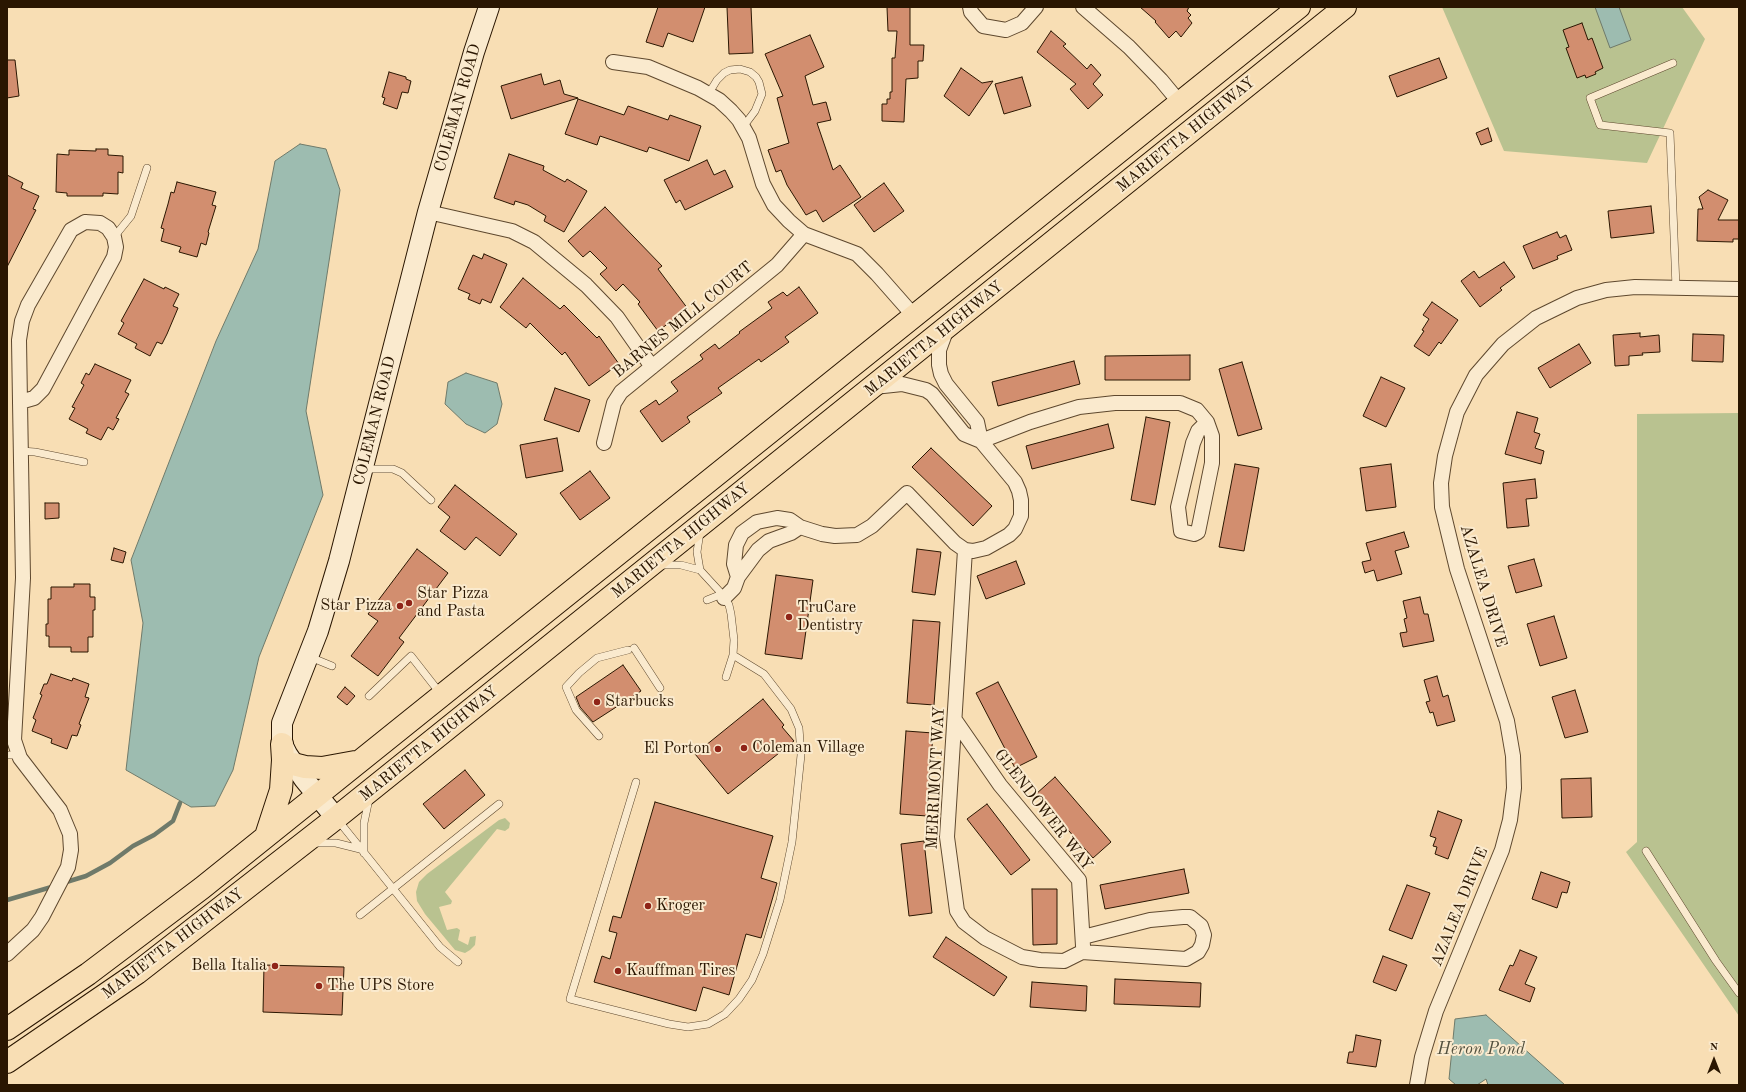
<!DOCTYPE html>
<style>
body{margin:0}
#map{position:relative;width:1746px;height:1092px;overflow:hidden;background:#f8deb4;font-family:"Old Standard TT",serif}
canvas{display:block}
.frame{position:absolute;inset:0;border:8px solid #2a1601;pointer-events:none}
.north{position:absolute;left:1694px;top:1040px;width:40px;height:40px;-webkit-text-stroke:3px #faeace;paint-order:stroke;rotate:0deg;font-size:11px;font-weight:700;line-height:16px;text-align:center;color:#2a1601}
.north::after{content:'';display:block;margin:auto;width:14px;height:18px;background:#2a1601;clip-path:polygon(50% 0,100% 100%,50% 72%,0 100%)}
</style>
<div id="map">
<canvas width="1746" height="1092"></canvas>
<div class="frame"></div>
<div class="north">N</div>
</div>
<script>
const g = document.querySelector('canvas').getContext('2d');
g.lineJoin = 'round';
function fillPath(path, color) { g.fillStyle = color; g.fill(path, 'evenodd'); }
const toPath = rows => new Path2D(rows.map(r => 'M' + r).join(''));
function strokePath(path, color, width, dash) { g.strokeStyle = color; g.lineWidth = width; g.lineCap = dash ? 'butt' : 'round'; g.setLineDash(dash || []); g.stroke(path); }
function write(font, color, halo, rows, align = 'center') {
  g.font = font + ' "Old Standard TT",serif'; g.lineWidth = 4; g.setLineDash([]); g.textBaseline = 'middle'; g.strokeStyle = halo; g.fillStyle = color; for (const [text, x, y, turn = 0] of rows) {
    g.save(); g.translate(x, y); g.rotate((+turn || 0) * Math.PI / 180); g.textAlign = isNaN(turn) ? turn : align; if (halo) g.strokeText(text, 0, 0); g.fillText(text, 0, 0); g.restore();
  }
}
fillPath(toPath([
 [1442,7,1682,7,1705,39,1647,163,1504,151],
 [1739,413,1739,1016,1626,852,1637,842,1637,414],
 [505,818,510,823,509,828,505,831,497,829,445,892,452,901,451,904,439,907,447,930,457,928,460,930,458,940,468,945,470,937,476,936,475,945,470,950,465,953,455,950,425,914,417,901,416,892,419,882,427,874,499,820]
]), '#b9c290');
const water = toPath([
 [1595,7,1619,7,1631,40,1610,48,1595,7],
 [300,144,326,149,340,190,306,411,323,495,259,657,233,770,215,806,191,807,126,770,143,623,131,560,216,341,258,249,275,161,300,144],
 [466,373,497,383,502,404,497,424,485,433,466,424,445,404,448,382,466,373],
 [1486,1015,1565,1085,1488,1085,1486,1079,1477,1085,1456,1085,1449,1079,1455,1019,1486,1015]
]);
fillPath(water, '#9dbcb0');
strokePath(water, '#6f7a6a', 1);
strokePath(toPath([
 [63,883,86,876,110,863,133,846,154,835,173,821,180,803],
 [7,900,55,886]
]), '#6f7a6a', 4.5);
const building = toPath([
 [658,7,705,7,693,42,668,33,663,47,646,42,658,7],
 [727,7,751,7,753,53,729,54,727,7],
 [887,7,910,7,910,45,924,45,923,61,918,61,918,78,906,79,904,122,882,121,882,104,887,104,887,99,890,99,890,92,892,92,892,58,895,58,897,31,888,31,887,7],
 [1140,7,1189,7,1187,11,1191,15,1188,18,1192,23,1181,37,1176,31,1169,38,1155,22,1156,21,1140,7],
 [1582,23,1588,40,1592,38,1603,68,1595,72,1596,74,1586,78,1585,75,1577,78,1566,48,1569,47,1563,30,1582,23],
 [1051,31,1066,44,1063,46,1087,69,1091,64,1101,75,1093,84,1103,95,1088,109,1070,89,1076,84,1037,52,1051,31],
 [810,35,824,67,805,76,813,105,826,102,831,120,817,123,833,170,840,165,861,197,823,222,816,210,806,215,787,185,781,170,776,172,768,150,789,143,777,98,783,96,765,54,810,35],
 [1439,58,1447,78,1397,97,1389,76,1439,58],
 [7,60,15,60,19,96,7,98,7,60],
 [961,68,982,83,993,81,969,116,944,96,961,68],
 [389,72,406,77,406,79,411,81,408,93,402,92,397,109,383,104,385,98,382,97,389,72],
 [541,74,544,85,560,80,564,94,578,98,511,119,501,86,541,74],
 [1022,77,1031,106,1004,114,995,84,1022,77],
 [578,99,624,115,628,106,668,120,670,115,701,126,689,161,649,147,647,152,600,136,597,145,565,134,578,99],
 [1488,128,1492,141,1481,145,1476,133,1488,128],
 [96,149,108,149,108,155,123,156,123,173,118,172,118,194,103,193,103,196,67,196,67,193,56,192,57,154,69,155,69,150,96,151,96,149],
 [509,154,544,166,543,170,565,182,567,179,587,191,564,232,544,221,546,216,528,205,515,201,514,205,494,198,509,154],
 [707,160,714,175,725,170,733,187,685,210,680,200,676,203,664,180,707,160],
 [7,175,23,183,21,188,39,196,33,209,36,210,7,267,7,175],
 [177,182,216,192,212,205,216,206,208,232,209,233,206,245,201,243,197,257,179,252,181,247,161,241,164,229,161,228,168,204,171,192,174,193,177,182],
 [884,183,904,211,874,232,854,205,884,183],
 [1708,190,1728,200,1718,220,1739,220,1739,239,1733,239,1733,242,1697,241,1698,209,1703,209,1699,197,1708,190],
 [1651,206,1654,233,1611,238,1608,211,1651,206],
 [605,207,662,266,658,269,688,309,658,331,638,304,640,302,623,284,616,291,600,274,607,268,590,251,583,257,568,241,605,207],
 [1557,232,1560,238,1566,235,1572,250,1557,256,1558,259,1533,269,1523,246,1557,232],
 [484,254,507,264,491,303,482,299,480,304,468,299,470,294,458,289,473,255,482,259,484,254],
 [1504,262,1515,277,1500,288,1502,290,1480,307,1461,281,1474,271,1479,278,1504,262],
 [523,278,560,309,564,305,597,338,599,336,619,364,589,386,565,352,562,355,530,323,526,328,500,307,523,278],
 [144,279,164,289,165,287,179,294,173,306,178,308,167,334,162,344,157,342,150,356,135,348,137,344,118,334,124,323,121,321,144,279],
 [799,287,818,313,785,337,789,342,761,362,759,359,718,388,722,393,687,417,690,422,662,442,640,411,656,400,659,405,678,391,671,382,703,359,700,355,715,344,719,349,740,333,739,332,772,308,768,302,783,292,787,296,799,287],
 [1432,302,1458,320,1441,344,1439,342,1429,356,1414,346,1424,331,1422,330,1429,319,1423,315,1432,302],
 [1640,333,1640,337,1659,335,1660,352,1642,353,1643,355,1629,356,1629,365,1615,366,1613,335,1640,333],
 [1693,334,1724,335,1723,362,1692,361,1693,334],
 [1579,344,1591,363,1550,388,1538,368,1579,344],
 [1190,355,1190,380,1105,380,1105,356,1190,355],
 [1074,361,1080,384,998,406,992,382,1074,361],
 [1242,362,1262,429,1238,436,1219,369,1242,362],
 [95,364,131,380,125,392,129,394,116,418,119,419,113,430,108,427,101,440,86,433,88,429,69,419,75,408,72,407,84,385,81,383,86,373,89,375,95,364],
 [1381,377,1405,388,1386,427,1363,416,1381,377],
 [555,388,590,400,579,432,544,420,555,388],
 [1517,412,1538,418,1534,432,1540,434,1535,448,1544,451,1541,464,1505,454,1517,412],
 [1146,417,1170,422,1155,505,1131,500,1146,417],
 [1108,424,1114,448,1032,469,1026,446,1108,424],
 [557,438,563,471,526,478,520,445,557,438],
 [931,448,992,506,973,526,912,467,931,448],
 [1235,464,1259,468,1244,551,1219,547,1235,464],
 [1391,464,1396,507,1366,511,1360,468,1391,464],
 [590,471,610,498,580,520,560,493,590,471],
 [1535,479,1537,498,1526,499,1529,526,1507,528,1503,483,1535,479],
 [455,485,517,534,500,556,476,537,465,550,440,531,450,517,438,507,455,485],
 [45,503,59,503,59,518,45,519,45,503],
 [1404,532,1409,547,1395,551,1402,574,1377,581,1374,570,1365,573,1362,562,1371,560,1366,543,1404,532],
 [114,548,126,552,123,563,111,560,114,548],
 [417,549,448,573,399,638,404,642,378,676,351,656,378,621,368,614,417,549],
 [917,549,941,552,935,595,912,592,917,549],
 [1534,559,1542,586,1516,593,1508,566,1534,559],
 [1016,561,1025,584,986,599,977,576,1016,561],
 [776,575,813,580,802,659,765,654,776,575],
 [74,584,90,584,90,597,95,597,95,610,93,610,93,637,88,637,88,652,71,652,71,647,49,647,49,636,46,636,46,624,48,624,48,599,51,599,51,587,74,587,74,584],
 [1420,597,1424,614,1428,614,1434,641,1403,647,1400,633,1407,632,1404,619,1407,618,1403,601,1420,597],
 [1554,616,1567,658,1540,666,1527,624,1554,616],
 [913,620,940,622,934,705,907,703,913,620],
 [623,665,641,691,593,722,580,707,576,697,623,665],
 [51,674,72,681,73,678,89,684,85,697,89,698,79,724,81,725,77,736,72,735,67,749,51,743,52,739,32,731,36,720,33,718,42,695,40,694,44,684,47,684,51,674],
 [1437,676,1443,697,1448,695,1455,721,1437,726,1433,712,1430,713,1426,702,1430,701,1424,680,1437,676],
 [998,682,1037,757,1015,768,976,693,998,682],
 [345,687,355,696,347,705,337,697,345,687],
 [1575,690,1588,732,1565,738,1552,697,1575,690],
 [763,699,784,725,782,727,794,741,728,794,695,754,763,699],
 [906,731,933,733,927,816,900,814,906,731],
 [465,770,485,795,444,829,423,804,465,770],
 [1055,777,1111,842,1093,858,1036,794,1055,777],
 [1591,778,1592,817,1562,818,1561,779,1591,778],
 [655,802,773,836,761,878,777,883,761,938,746,934,729,995,703,987,696,1011,594,982,602,956,610,959,617,933,609,931,613,916,621,918,655,802],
 [987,804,1030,860,1011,875,967,819,987,804],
 [1438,811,1462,820,1448,859,1435,854,1437,847,1433,846,1436,838,1430,836,1438,811],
 [924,841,932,913,909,916,901,844,924,841],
 [1184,869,1189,893,1105,909,1100,885,1184,869],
 [1541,872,1570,882,1567,893,1562,892,1557,908,1532,899,1541,872],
 [1407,885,1430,893,1412,939,1389,930,1407,885],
 [1032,889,1057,889,1057,944,1033,945,1032,889],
 [946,937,1007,977,994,996,933,957,946,937],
 [1520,950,1537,957,1525,984,1535,988,1530,1002,1499,990,1510,965,1513,966,1520,950],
 [1383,956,1407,965,1396,991,1373,982,1383,956],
 [264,965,344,967,342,1015,263,1012,264,965],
 [1115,979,1201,983,1200,1007,1114,1004,1115,979],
 [1032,982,1087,986,1086,1011,1030,1007,1032,982],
 [1356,1035,1381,1040,1376,1067,1347,1063,1349,1052,1353,1052,1356,1035]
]);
fillPath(building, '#d28e6f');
strokePath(building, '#2a1601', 1);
const lane = toPath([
 [1673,63,1590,98,1600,125,1670,133,1676,288],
 [709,93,717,80,724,73,730,70,740,69,750,72,756,77,759,82,762,94,755,111,743,127],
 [114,237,131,216,147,168],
 [21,451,35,452,84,462],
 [364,469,393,469,402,473,431,500],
 [700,532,697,552,700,570,722,594,729,605,731,614,734,640,733,655,726,677],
 [661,565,681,565,700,570],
 [707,600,722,594],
 [634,648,660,688],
 [310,657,332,666],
 [369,696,411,656,440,693],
 [599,736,576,710,566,687,579,673,597,658,628,650],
 [7,755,19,755],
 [636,782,570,999,669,1024,688,1027,708,1024,725,1014,739,999,752,980,763,954,780,900,792,842,801,755,799,728,791,709,764,674,733,655],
 [337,819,440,947,458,962],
 [313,843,336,843,360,849],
 [1646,851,1716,961,1739,993],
 [364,853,364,823,369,799],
 [360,915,499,804]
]);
const street = toPath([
 [970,7,971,12,983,26,1006,30,1022,23,1036,7],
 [1083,7,1129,47,1161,80,1180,103],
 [613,62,648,67,698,88,719,100,731,111,739,120,749,138,763,184,774,205,789,221,804,234,857,254,877,274,914,316],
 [428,212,512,231,534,242,586,285,617,317,652,367],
 [85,222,100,223,108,228,114,237,116,247,114,257,43,389,34,398,20,402,19,340,22,321,28,305,71,230,85,222],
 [874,387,902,384,926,390,932,394,964,434,981,441],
 [981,441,1030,422,1079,407,1115,403,1180,403,1197,410,1207,422,1212,436,1212,463,1198,532,1194,534,1181,531,1178,507,1193,443,1198,431,1207,422],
 [604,443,614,403,621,392,777,265,804,234],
 [965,550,947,837,957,911,964,922,985,938,1022,957,1040,960,1064,961,1082,952,1186,959,1198,952,1202,945,1204,935,1201,926,1190,917,1183,917,1150,920,1083,937],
 [738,577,734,564,736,545,742,533,757,522,777,518,790,520,800,527,822,534,835,536,857,535,872,526,907,493,955,543,965,550,973,551,986,548,1009,535,1015,529,1021,516,1021,500,1019,491,1015,482,981,441,977,422,946,384,941,374,939,365,939,350,946,331],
 [724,598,734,588,738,577,758,550,769,541,791,533,800,527],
 [955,720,1000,785,1079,880,1083,946],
 [7,954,33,930,42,917,68,867,71,850,70,834,60,810,20,758,14,740,23,578,20,402],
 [1417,1085,1422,1057,1436,1011,1502,850,1510,820,1514,788,1513,756,1507,721,1457,569,1442,507,1441,483,1445,456,1457,412,1476,375,1503,344,1536,318,1577,298,1606,290,1635,287,1739,289]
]);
const secondary = toPath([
 [336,818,304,779,287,754,282,744,282,723,318,631,339,561,428,212,474,52,489,7]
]);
const highway = toPath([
 [293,764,305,767,322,768,355,762],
 [266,836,281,790,283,760,282,744],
 [7,1029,88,974,202,888,1299,7],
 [7,1062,137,973,336,818,1345,7]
]);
strokePath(lane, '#5e482e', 8);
strokePath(street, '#5e482e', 16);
strokePath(secondary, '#2a1601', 22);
strokePath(highway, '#2a1601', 24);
strokePath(lane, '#faeace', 7);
strokePath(street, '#faeace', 14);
strokePath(secondary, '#faeace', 20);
strokePath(highway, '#f8deb4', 22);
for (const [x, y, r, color] of [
 [409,603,4,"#8f2418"],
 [400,606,4,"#8f2418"],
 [789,617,4,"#8f2418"],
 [597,702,4,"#8f2418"],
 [744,748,4,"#8f2418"],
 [718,749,4,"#8f2418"],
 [648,906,4,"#8f2418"],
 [275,966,4,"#8f2418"],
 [618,971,4,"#8f2418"],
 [319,986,4,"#8f2418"]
]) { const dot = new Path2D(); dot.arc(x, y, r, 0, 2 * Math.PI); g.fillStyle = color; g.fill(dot); strokePath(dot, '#faeace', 1.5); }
write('16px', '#2a1601', '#faeace', [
 ["COLEMAN ROAD",458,108,-74],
 ["MARIETTA HIGHWAY",1186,135,-39],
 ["BARNES MILL COURT",683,320,-39],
 ["MARIETTA HIGHWAY",934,339,-39],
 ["COLEMAN ROAD",375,421,-76],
 ["MARIETTA HIGHWAY",681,541,-39],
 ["AZALEA DRIVE",1483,586,73],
 ["MARIETTA HIGHWAY",429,744,-39],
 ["MERRIMONT WAY",936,778,-87],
 ["GLENDOWER WAY",1043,810,52],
 ["AZALEA DRIVE",1460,907,-68],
 ["MARIETTA HIGHWAY",173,944,-37]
]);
write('16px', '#2a1601', '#faeace', [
 ["Star Pizza",417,594],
 ["and Pasta",417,612],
 ["Star Pizza",392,606,"right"],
 ["TruCare",797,608],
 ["Dentistry",797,626],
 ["Starbucks",605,702],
 ["Coleman Village",752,748],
 ["El Porton",710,749,"right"],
 ["Kroger",656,906],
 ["Bella Italia",267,966,"right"],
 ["Kauffman Tires",626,971],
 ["The UPS Store",327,986]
], 'left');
write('italic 17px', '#52503e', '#faeace', [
 ["Heron Pond",1481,1050]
]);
</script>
